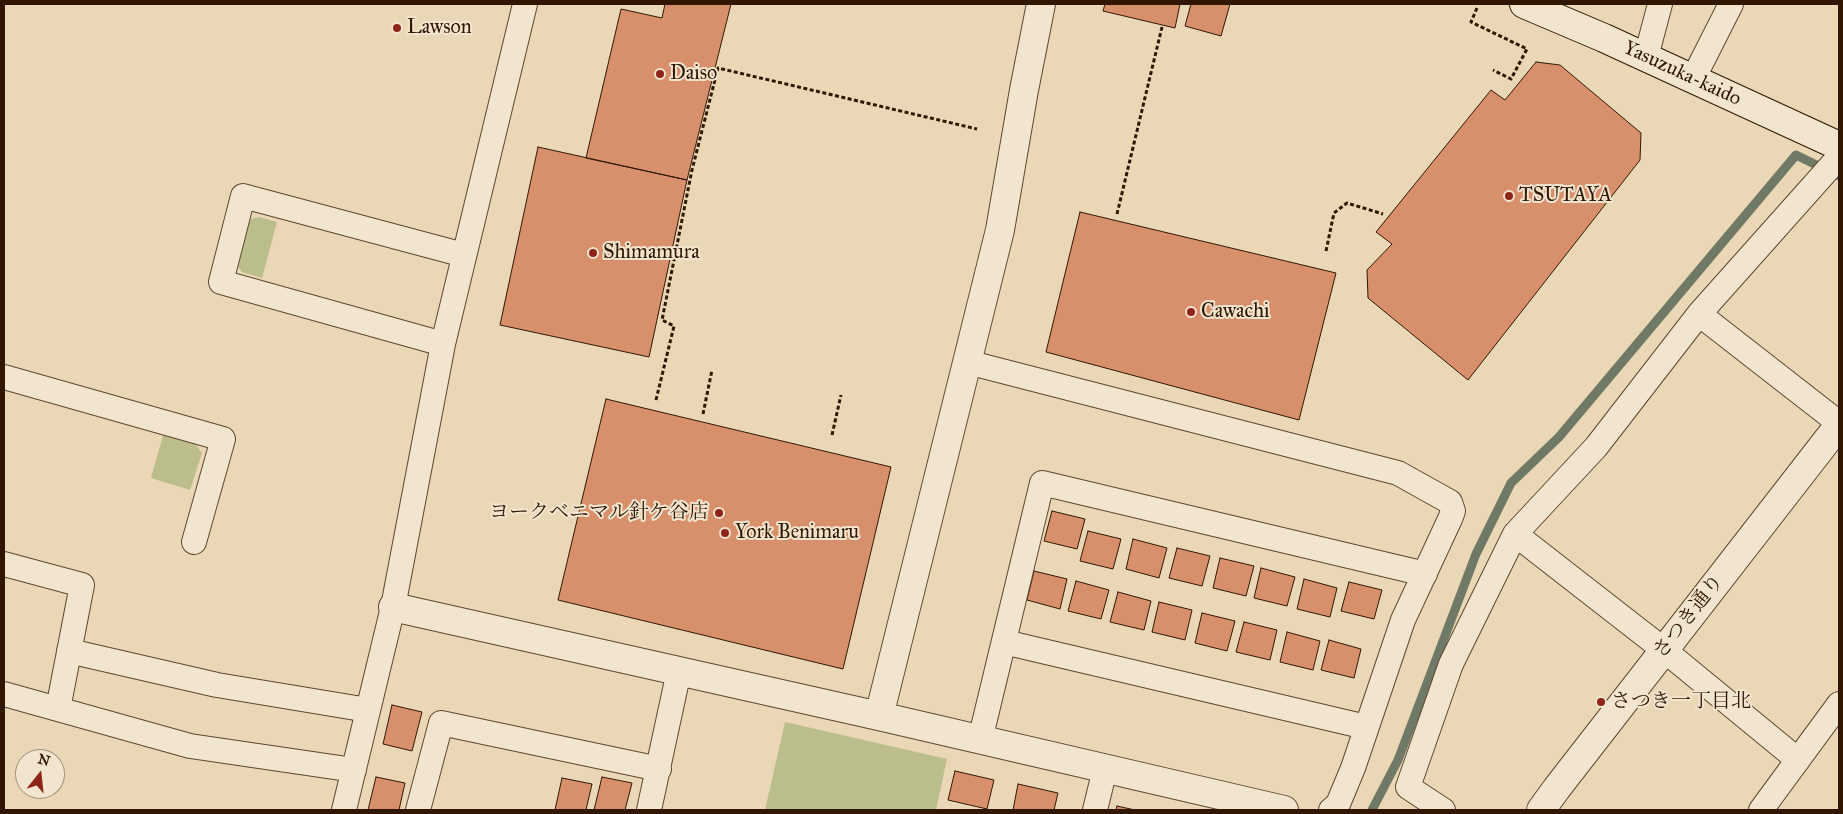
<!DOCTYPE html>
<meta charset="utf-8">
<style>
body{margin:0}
#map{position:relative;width:1843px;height:814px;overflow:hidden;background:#e9d7b5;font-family:"IM FELL Great Primer",serif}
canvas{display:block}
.frame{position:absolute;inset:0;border:5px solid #311702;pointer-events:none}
.north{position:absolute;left:15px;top:749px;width:50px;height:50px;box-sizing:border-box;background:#f1e5cf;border:1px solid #a4937d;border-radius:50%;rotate:16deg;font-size:14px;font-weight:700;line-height:20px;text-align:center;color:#311702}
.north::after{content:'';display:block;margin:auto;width:18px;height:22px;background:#8f2418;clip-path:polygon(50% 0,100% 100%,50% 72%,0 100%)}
</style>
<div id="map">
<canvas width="1843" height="814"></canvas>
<div class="frame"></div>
<div class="north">N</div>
</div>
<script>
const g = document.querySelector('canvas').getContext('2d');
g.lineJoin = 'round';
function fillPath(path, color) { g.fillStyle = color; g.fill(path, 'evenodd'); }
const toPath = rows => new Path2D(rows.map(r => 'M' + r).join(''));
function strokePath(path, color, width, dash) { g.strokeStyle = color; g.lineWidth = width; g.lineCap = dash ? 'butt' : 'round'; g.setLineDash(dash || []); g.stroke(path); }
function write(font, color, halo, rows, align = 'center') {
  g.font = font + ' "IM FELL Great Primer","Noto Serif JP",serif'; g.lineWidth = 4; g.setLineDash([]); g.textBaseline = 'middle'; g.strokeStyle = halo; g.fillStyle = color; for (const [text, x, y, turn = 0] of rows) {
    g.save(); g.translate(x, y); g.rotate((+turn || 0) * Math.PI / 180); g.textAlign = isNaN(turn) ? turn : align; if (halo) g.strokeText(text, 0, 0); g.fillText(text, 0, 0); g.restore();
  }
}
fillPath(toPath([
 [259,217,277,222,262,278,242,272,235,263,247,220],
 [164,432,192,440,202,453,190,490,151,478],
 [785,722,947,759,936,810,765,810]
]), '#bbbd8a');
strokePath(toPath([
 [1372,810,1398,760,1476,554,1511,483,1559,437,1796,155,1839,176]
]), '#6f7965', 9);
const building = toPath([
 [665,4,731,4,687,180,586,158,621,9,662,18,665,4],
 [1105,4,1180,4,1175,28,1103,11,1105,4],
 [1191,4,1230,4,1221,36,1185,26,1191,4],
 [1536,62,1560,65,1641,133,1640,160,1468,380,1368,298,1367,270,1392,244,1376,232,1491,90,1505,100,1536,62],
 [538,147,687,180,649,357,500,325,538,147],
 [1080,212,1336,273,1299,420,1046,352,1080,212],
 [606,399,891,467,843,669,558,600,606,399],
 [1052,511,1085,519,1077,549,1044,541,1052,511],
 [1088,531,1121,539,1113,569,1080,561,1088,531],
 [1133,539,1167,548,1159,578,1126,569,1133,539],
 [1177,548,1210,556,1202,586,1169,578,1177,548],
 [1220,558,1254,566,1246,596,1213,588,1220,558],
 [1261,568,1295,577,1287,606,1254,598,1261,568],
 [1034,571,1067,579,1060,609,1027,600,1034,571],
 [1304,579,1337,588,1330,617,1297,609,1304,579],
 [1076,581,1109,590,1101,619,1068,611,1076,581],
 [1349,582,1382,590,1374,619,1341,611,1349,582],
 [1118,592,1151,601,1144,630,1110,622,1118,592],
 [1159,602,1192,610,1185,640,1152,632,1159,602],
 [1202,613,1235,621,1227,651,1195,643,1202,613],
 [1244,622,1277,630,1270,660,1236,652,1244,622],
 [1287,632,1320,641,1313,670,1280,662,1287,632],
 [1329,640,1361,649,1354,678,1321,670,1329,640],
 [392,705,422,712,412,751,383,744,392,705],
 [955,771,994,780,987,809,948,800,955,771],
 [376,777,405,783,399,810,368,810,376,777],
 [602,777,632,783,625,810,594,810,602,777],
 [562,778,592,784,586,810,555,810,562,778],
 [1018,784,1058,793,1054,810,1013,810,1018,784],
 [1117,806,1135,810,1116,810,1117,806]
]);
fillPath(building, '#d88f6b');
strokePath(building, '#311702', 1);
const minor = toPath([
 [1646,57,1660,4],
 [1693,79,1731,4],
 [1699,314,1839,423],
 [443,344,221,282,243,196,464,255],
 [967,362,1398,473,1450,502,1453,511,1450,519,1403,620,1353,768,1338,804,1331,810],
 [4,377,223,439,194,542],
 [1515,534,1664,650,1798,760],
 [4,564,82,585,58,709],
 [1004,642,1366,727],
 [69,651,217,685,368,710],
 [4,694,190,746,354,770],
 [980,740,1042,483,1425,574],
 [344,810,393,607,443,344,525,4],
 [418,810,441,723,659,769],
 [649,810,679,671],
 [1095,810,1105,769],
 [1443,810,1408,787,1451,664,1515,534,1596,447,1699,314,1839,157],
 [1761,810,1839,704]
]);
const tertiary = toPath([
 [393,607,879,716,1284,810],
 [879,716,1000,230,1024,90,1041,4],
 [1541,810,1557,788,1839,425]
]);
const secondary = toPath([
 [1524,4,1604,38,1839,146]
]);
strokePath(minor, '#5f472f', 26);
strokePath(tertiary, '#5f472f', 30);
strokePath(secondary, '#311702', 30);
strokePath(toPath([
 [1477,8,1471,22,1527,49,1511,79,1493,70],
 [1117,214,1162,27],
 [1326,251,1334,213,1347,203,1383,214],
 [656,400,674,326,662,320,692,170,718,68,977,129],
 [703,414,712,370],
 [832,435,841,395]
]), '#311702', 3, [4, 2.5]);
strokePath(minor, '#f1e5cf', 24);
strokePath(tertiary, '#f1e5cf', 28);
strokePath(secondary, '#f1e5cf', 28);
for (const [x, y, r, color] of [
 [397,28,5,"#8f2418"],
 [660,74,5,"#8f2418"],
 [1509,196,5,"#8f2418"],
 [593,253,5,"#8f2418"],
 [1191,312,5,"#8f2418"],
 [719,513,5,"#8f2418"],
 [725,533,5,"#8f2418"],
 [1601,702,5,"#8f2418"]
]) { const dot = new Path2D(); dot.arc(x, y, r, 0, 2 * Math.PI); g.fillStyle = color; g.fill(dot); strokePath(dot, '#f1e5cf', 2); }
write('20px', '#311702', '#f1e5cf', [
 ["Lawson",407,28],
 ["Daiso",670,74],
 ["TSUTAYA",1519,196],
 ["Shimamura",603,253],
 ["Cawachi",1201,312],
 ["ヨークベニマル針ケ谷店",709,513,"right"],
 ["York Benimaru",735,533],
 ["さつき一丁目北",1611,702]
], 'left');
write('20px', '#311702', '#f1e5cf', [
 ["Yasuzuka-kaido",1682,74,25],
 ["さつき通り",1689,617,-52]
]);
</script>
